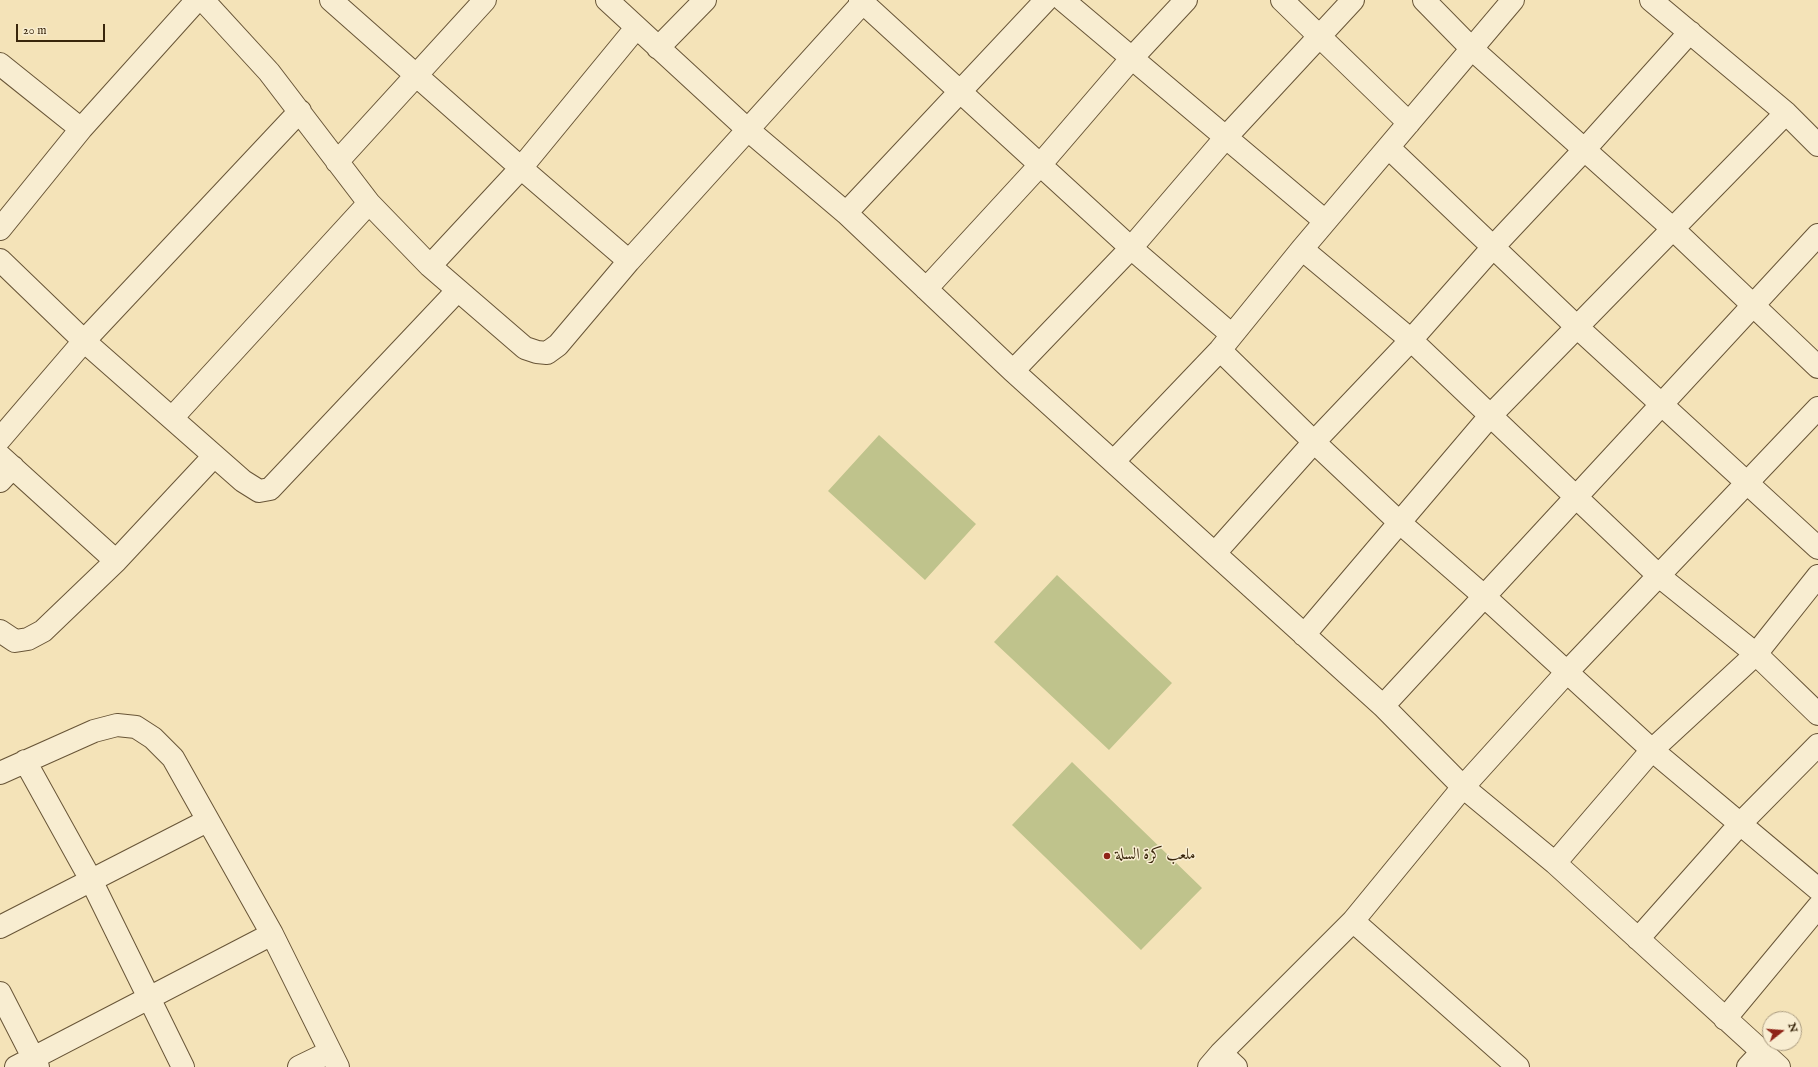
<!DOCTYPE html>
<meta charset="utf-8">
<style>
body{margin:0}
#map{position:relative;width:1818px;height:1067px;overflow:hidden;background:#f4e3b8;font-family:"IM FELL English",serif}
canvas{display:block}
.north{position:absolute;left:1762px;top:1011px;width:40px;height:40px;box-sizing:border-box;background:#f8edd1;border:1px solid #ac9d82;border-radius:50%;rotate:73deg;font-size:11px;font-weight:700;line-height:16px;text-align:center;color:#39260c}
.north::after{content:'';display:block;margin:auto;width:14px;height:18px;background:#8f2418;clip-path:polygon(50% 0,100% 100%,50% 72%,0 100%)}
.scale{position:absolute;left:16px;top:24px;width:89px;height:18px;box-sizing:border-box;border:2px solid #39260c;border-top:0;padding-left:5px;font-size:12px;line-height:14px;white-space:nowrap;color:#39260c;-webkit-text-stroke:3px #f8edd1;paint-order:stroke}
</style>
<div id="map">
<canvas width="1818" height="1067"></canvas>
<div class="north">N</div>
<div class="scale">20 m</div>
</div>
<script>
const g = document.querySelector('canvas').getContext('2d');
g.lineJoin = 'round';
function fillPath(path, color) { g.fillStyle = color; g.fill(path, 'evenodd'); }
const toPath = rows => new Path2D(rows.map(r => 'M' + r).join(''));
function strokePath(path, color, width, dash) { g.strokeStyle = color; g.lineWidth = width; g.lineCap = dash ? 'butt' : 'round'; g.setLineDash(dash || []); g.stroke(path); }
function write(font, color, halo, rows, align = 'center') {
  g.font = font + ' "IM FELL English",Amiri,serif'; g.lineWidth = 3; g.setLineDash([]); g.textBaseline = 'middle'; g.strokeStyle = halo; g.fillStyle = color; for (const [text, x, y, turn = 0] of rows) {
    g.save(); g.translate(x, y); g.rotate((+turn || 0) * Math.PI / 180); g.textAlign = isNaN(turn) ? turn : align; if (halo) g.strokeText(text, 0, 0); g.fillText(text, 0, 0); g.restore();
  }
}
fillPath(toPath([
 [879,435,976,524,925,580,828,491],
 [1057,575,1172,683,1109,750,994,642],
 [1072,762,1202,888,1141,950,1012,825]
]), '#bfc38c');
const minor = toPath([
 [203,0,269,72,369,203,430,266,525,348,537,352,547,353,558,345,629,261,865,0],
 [331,0,521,168,629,261],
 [607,0,747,129,846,213,1013,371,1383,706,1463,787,1555,863,1779,1067],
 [860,0,1131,248,1232,335],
 [1063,0,1325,221],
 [1282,0,1409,123],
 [1424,0,1472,49,1673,229,1818,367],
 [1651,0,1786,113,1818,145],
 [658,48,705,0],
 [0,64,81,129],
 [1389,148,1576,326,1818,548],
 [337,162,485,0],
 [846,213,1046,0],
 [0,229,81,129,197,0],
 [1302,249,1411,340,1659,576,1756,654,1818,714],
 [0,260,84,341,243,481,259,491,270,489,457,291],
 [430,266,521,168,636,28],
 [926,289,1040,165,1131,59,1186,0],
 [1220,350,1314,442,1399,522,1485,597,1652,750,1818,889],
 [1013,371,1131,248,1227,136,1353,0],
 [172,418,369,203],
 [0,439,84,341,300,111],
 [0,456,116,561],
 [1114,461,1220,350,1302,249,1513,0],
 [0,481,13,467],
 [1215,553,1314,442,1411,340,1494,246,1585,149,1690,32],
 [0,631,15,641,28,639,43,631,116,561,214,456],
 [1304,635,1490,416,1786,113],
 [1383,706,1818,235],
 [25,761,91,880,183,1067],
 [0,773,94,731,117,725,136,727,153,738,173,758,272,934,338,1067],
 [1555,863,1652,750,1756,654,1818,576],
 [1353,921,1518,1067],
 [0,927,207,821],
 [1638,939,1740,824,1818,745],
 [0,993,38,1067],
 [1725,1019,1818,907],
 [1221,1053,1236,1067],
 [16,1067,272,934],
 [299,1067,330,1052],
 [1209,1067,1221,1053,1353,921,1463,787,1567,672,1818,408],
 [1748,1067,1762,1052]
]);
strokePath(minor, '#685537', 24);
strokePath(minor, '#f8edd1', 22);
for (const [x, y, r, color] of [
 [1107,856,4,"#8f2418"]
]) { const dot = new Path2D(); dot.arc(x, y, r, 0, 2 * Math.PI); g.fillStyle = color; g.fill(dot); strokePath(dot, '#f8edd1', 1.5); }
write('16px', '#39260c', '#f8edd1', [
 ["ملعب كرة السلة",1115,856]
], 'left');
</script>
